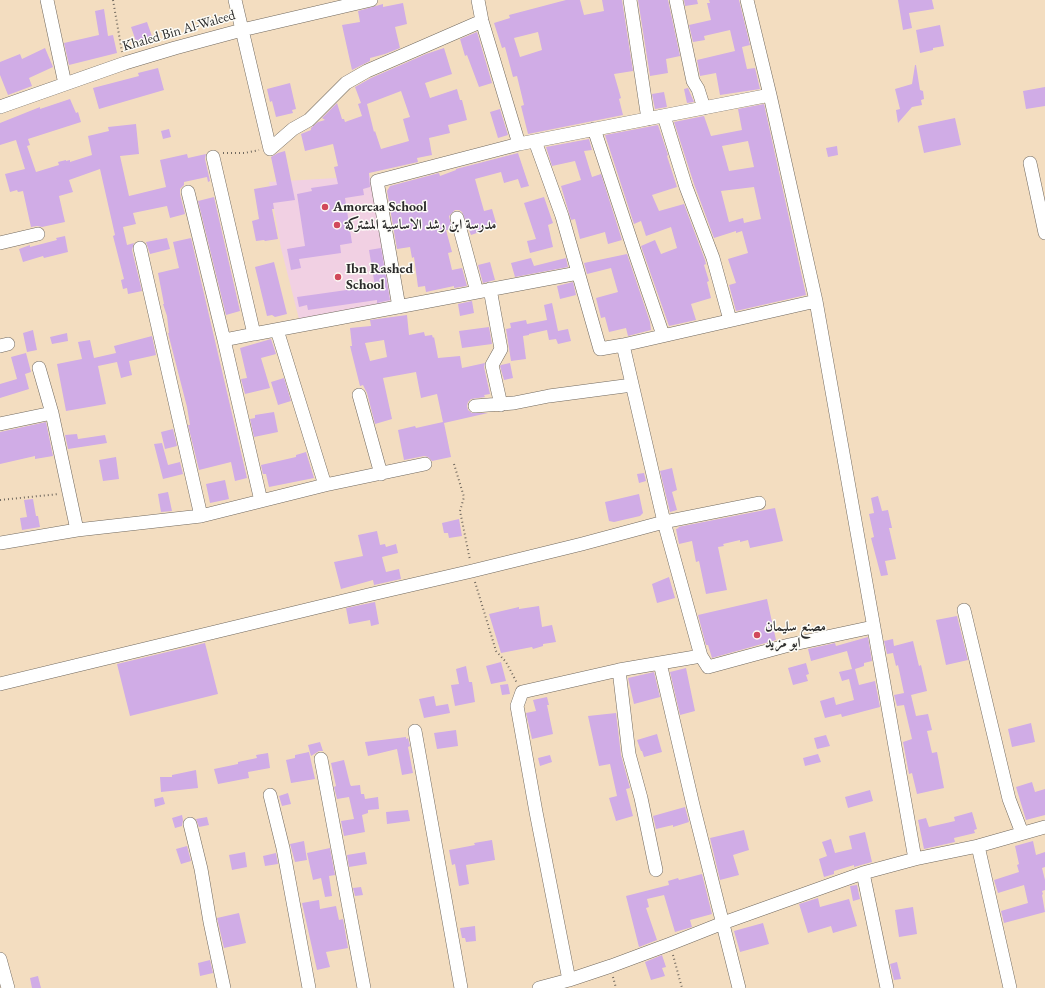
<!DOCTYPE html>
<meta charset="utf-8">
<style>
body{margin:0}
canvas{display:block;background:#f3ddc0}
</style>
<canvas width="1045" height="988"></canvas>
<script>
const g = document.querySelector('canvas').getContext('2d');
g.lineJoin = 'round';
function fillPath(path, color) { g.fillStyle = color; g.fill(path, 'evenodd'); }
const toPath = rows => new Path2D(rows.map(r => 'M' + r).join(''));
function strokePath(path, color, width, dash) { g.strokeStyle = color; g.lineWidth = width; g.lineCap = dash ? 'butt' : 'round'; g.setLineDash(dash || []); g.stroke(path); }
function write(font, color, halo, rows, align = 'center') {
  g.font = font + ' "EB Garamond",Amiri,serif'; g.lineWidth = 3; g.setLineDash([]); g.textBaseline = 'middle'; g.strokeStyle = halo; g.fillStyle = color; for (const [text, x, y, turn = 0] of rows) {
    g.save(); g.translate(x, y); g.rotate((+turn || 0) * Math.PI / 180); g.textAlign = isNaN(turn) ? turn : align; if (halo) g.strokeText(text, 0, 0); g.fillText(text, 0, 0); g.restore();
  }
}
fillPath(toPath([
 [370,176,381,232,391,305,299,319,281,248,269,182]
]), '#f1d0e3');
fillPath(toPath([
 [566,0,580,0,584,15,604,11,602,0,622,0,633,71,614,74,621,98,619,99,623,115,528,134,521,106,524,105,517,76,513,77,505,47,502,48,494,23,510,18,509,15],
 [538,32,542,50,520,57,514,38],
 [638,0,668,0,680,56,666,59,668,73,650,76],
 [684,0,697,0,698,4,685,6],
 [709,0,739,0,750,45,742,47,747,69,755,68,760,89,720,95,716,73,700,76,697,60,735,51,730,30,704,36,705,40,693,42,689,25,711,20,707,3,710,3],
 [898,0,932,0,934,9,909,13,912,28,903,30],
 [403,3,407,24,395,27,400,48,385,54,370,58,370,61,352,70,342,25,360,22,358,11,383,4,383,7],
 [104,9,108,36,113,35,117,53,69,65,64,43,99,35,95,11],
 [147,22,154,42,138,47,131,27],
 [940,25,944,46,933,48,933,50,920,53,916,30],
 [477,32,492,83,479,87,467,55,465,56,460,39],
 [45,48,53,67,29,78,32,86,8,95,0,75,0,62,20,54,22,59],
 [444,48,452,74,425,83,430,98,457,89,460,100,462,100,467,120,448,125,450,133,429,138,432,155,417,158,418,162,369,173,370,187,363,189,364,195,345,198,352,243,340,245,341,253,299,259,301,268,291,270,287,249,305,246,297,194,312,191,311,188,338,184,334,167,338,166,333,144,305,151,301,134,311,130,311,128,318,122,325,120,322,118,337,103,342,119,344,119,345,122,362,116,358,104,361,103,355,87,371,78,426,54],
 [401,91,410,117,403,119,409,141,381,149,375,131,374,132,367,104],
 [915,65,916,65,920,90,923,91,924,99,921,100,922,105,912,107,898,123,896,110,900,109,895,89,912,84],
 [158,68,164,90,99,109,93,88,139,76,138,73],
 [290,83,296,109,292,110,293,113,276,117,272,101,270,102,267,89],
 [1045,87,1045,106,1026,109,1023,91],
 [688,88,694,102,687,103,684,89],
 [664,92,667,107,655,109,652,94],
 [70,99,76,113,78,112,81,122,28,139,30,145,27,146,36,172,59,165,58,162,66,160,66,161,70,160,70,162,92,155,88,136,109,131,108,127,136,124,139,154,120,156,129,196,166,187,160,160,187,154,188,158,206,154,205,159,210,181,208,182,207,177,184,182,184,185,180,189,180,194,185,214,170,218,167,206,133,213,136,224,123,227,127,245,134,243,132,250,142,291,128,294,127,288,123,289,121,280,124,279,113,236,115,235,100,169,69,180,73,192,59,196,65,222,42,227,37,226,31,227,23,191,18,192,17,190,10,192,5,174,25,169,16,140,0,145,0,123,40,107,40,109],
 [764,104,806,295,736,311,729,285,736,283,728,259,748,253,742,231,736,233,736,231,714,238,694,184,674,122,704,116,711,136,742,130,738,109],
 [748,141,754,167,729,171,722,146],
 [754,187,761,219,744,223,743,218,729,222,721,191],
 [500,109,508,135,498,138,490,112],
 [955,118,961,145,924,153,918,126],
 [658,125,668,155,667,156,677,187,652,195,659,211,684,204,705,260,706,264,704,265,709,281,707,282,711,298,691,304,696,320,669,326,641,246,655,240,661,254,677,248,671,227,646,236,641,221,634,224,605,135],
 [169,129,171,137,163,139,161,131],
 [589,139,592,150,584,151,592,177,601,174,622,240,608,244,605,232,580,239,575,219,571,220,561,186,581,180,575,161,552,166,546,147],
 [837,146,838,155,828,157,826,148],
 [285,151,295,200,273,203,274,209,272,209,278,239,265,241,264,240,256,241,252,221,259,219,254,189,277,185,271,157,278,153],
 [518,153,529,186,521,188,518,179,504,183,501,172,475,179,484,211,492,209,497,226,471,235,462,212,459,210,455,210,449,216,452,229,446,230,452,252,448,253,452,270,462,268,467,286,454,288,454,286,426,292,425,286,418,287,414,257,412,258,410,247,397,249,387,191,390,186,439,173,440,176,456,170,456,169],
 [214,197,240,311,226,315,198,201],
 [544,197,553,223,548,225,553,247,530,253,527,241,536,239,524,203],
 [65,236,68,252,44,258,43,256,23,262,19,249,30,245,30,247,57,240,56,238],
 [167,238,170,249,150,254,146,242],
 [191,238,247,478,235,481,231,462,199,470,188,425,190,425,187,407,168,333,169,333,167,316,163,304,164,304,158,273,179,268,173,242],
 [381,248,390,300,377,303,377,300,308,310,307,305,299,307,297,297,375,286,369,250],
 [627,254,650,322,651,330,628,336,626,328,609,332,605,317,601,318,596,298,618,292,611,268,587,274,584,263],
 [531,258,534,266,566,258,568,267,515,277,511,263],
 [274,262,287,314,275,317,272,315,267,316,255,267],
 [490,262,495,280,483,283,478,265],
 [573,282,576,295,560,299,557,286],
 [472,301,474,313,460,316,458,304],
 [552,303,558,331,568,329,571,341,558,344,556,339,549,340,547,330,529,334,529,335,523,336,526,359,511,361,506,329,511,328,510,323,526,320,527,324,547,320,544,305],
 [407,315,409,335,424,332,425,336,432,335,433,338,434,337,438,358,460,356,462,368,485,363,484,367,490,394,484,395,485,397,471,399,468,402,467,406,468,410,472,413,488,413,444,423,451,457,432,461,428,457,424,456,404,460,398,430,415,426,416,428,443,422,437,394,421,398,416,372,383,378,392,419,375,424,367,393,363,385,360,386,350,346,352,346,350,328,371,326,370,320],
 [384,340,387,357,370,361,365,343],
 [489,327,492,344,462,348,459,331],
 [33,330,37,350,27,352,23,333],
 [67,333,68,341,52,344,50,337],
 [152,336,156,355,129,361,132,375,121,378,117,362,98,366,106,404,66,411,57,364,82,359,78,342,90,340,94,358,116,353,114,346],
 [271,339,276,354,261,358,270,388,245,394,241,379,247,378,240,348],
 [26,353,31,372,25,374,29,389,0,398,0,384,17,379,11,357],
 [510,363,513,378,504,380,500,366,501,365],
 [284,378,291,401,278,405,271,382],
 [274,412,278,432,254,437,250,419,255,418,255,415],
 [46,422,53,456,35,459,35,456,0,464,0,432],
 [173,429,177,446,165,449,161,432],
 [77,434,78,439,105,435,107,443,68,449,65,435],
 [162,443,168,465,180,462,183,474,163,479,154,444],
 [306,452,314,478,269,487,266,474,263,474,261,465,296,457,296,455],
 [116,457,119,479,103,481,99,460],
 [672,468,677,490,672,492,677,510,670,512,660,471],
 [644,473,646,481,639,483,637,474],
 [225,480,229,499,210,503,206,484],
 [168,492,172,511,161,512,158,494],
 [639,494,643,513,640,516,614,522,609,521,605,502],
 [878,496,882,511,888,510,892,528,889,528,896,559,885,561,888,575,881,576,871,538,874,537,869,514,874,513,871,498],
 [33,499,36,516,38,516,40,527,22,530,20,518,27,517,24,500],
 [775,508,783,541,750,548,748,540,740,542,740,540,723,544,724,546,718,547,727,590,706,594,699,561,696,562,692,541,679,544,676,529,679,528,678,527],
 [459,519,462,536,449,538,448,533,444,533,442,523],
 [377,531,380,545,385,544,386,547,396,544,398,553,382,557,386,572,399,569,401,579,374,585,373,580,341,589,334,562,363,556,358,535],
 [669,577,675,598,657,603,652,584],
 [767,599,776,640,712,658,708,645,706,645,698,615],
 [375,602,379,624,371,626,370,620,349,624,346,608],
 [539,606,542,627,552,625,556,642,543,644,543,646,533,649,532,647,501,653,489,614,519,607,519,609],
 [957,616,968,660,946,665,936,620],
 [868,637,872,661,864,663,864,666,855,669,859,685,875,681,880,707,842,717,841,714,825,718,820,701,834,697,836,705,854,700,849,679,842,681,839,672,852,669,847,651,811,661,808,649,835,643,836,646],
 [893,639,894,646,913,641,919,666,921,665,927,691,911,695,916,716,928,714,932,730,927,731,932,753,937,752,944,788,917,794,912,773,909,774,903,742,912,739,904,705,897,706,894,695,904,693,898,665,896,666,893,653,887,654,884,641],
 [205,643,218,694,130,716,117,664],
 [501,662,506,681,491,684,486,666],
 [806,663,809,674,806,675,808,681,793,685,788,668],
 [466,666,469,682,472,682,475,702,455,706,451,685,459,684,456,669],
 [686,668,695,711,680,715,670,672],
 [654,672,660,697,634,704,628,678],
 [508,684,510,694,502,695,500,685],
 [434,696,436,706,448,704,450,713,424,718,419,699],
 [547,697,549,705,547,705,553,734,532,739,526,713,536,711,533,700],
 [616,713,621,755,630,788,626,789,633,816,616,821,609,798,617,796,610,764,599,766,588,716],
 [1031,723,1035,742,1012,747,1008,729],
 [456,730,458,746,437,749,434,733],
 [657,734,662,752,644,757,642,751,641,751,637,740],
 [826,735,830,746,817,749,814,738],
 [406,737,406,739,408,738,410,746,408,747,413,773,402,775,397,749,368,756,365,742],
 [320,742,323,751,319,751,311,756,308,745],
 [309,752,315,779,291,783,286,760,295,758,295,755],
 [268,753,270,768,248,772,249,778,218,784,214,769,238,764,238,762,257,758,256,755],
 [818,754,821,762,805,766,803,758],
 [550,755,552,762,540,766,538,758],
 [344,760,350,784,351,786,360,785,361,794,364,794,365,799,378,797,379,809,368,810,368,813,362,815,365,832,344,836,341,821,354,819,349,797,337,799,334,787,336,786,331,763],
 [196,770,198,788,161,792,160,777,172,777,172,775],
 [1032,782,1035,792,1045,789,1045,815,1026,820,1016,787],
 [870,790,873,801,848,808,845,797],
 [288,793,291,804,282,806,279,796],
 [163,797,165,804,155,807,154,799],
 [685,807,689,822,673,827,673,825,656,829,653,816],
 [408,810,410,821,387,824,386,812],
 [972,812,977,829,974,830,975,833,954,838,955,842,924,849,918,820,926,818,929,827,955,821,954,817],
 [182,815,183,820,182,826,175,828,172,818],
 [207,817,209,825,199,827,196,819],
 [744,830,749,850,733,855,739,875,720,880,710,838],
 [865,832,872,862,854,867,854,865,834,871,834,874,824,877,819,859,827,856,822,842,831,839,835,853,852,849,849,836],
 [492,840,495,860,466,865,469,884,459,886,455,864,452,865,449,850,475,845,474,843],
 [304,841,307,860,295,862,290,844],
 [1033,841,1036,855,1045,852,1045,867,1042,868,1045,880,1045,890,1042,891,1043,894,1042,895,1045,912,1004,923,1001,911,1028,903,1024,885,998,893,994,880,1019,872,1017,865,1019,864,1015,846],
 [187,846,191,861,181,864,176,849],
 [330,848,335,875,329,876,332,896,325,897,321,878,313,880,307,853],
 [245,852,247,867,232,870,229,855],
 [365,852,367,864,349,867,347,855],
 [276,853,278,864,265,866,263,856],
 [702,874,712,914,690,920,692,927,675,932,664,895,647,899,649,907,646,908,657,940,639,947,626,896,669,885,668,881,678,878,679,880],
 [857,885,860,899,853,901,850,886],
 [361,887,363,895,355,896,353,888],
 [818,898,820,907,849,899,857,926,833,933,831,926,808,933,799,904],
 [319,900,320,909,336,906,339,920,343,919,348,948,326,952,330,967,317,970,302,903],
 [913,907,917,934,899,937,895,910],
 [239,913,246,943,224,948,217,918],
 [763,923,769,944,740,952,734,931],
 [475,926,476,941,466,942,465,938,462,938,460,928],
 [662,955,666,967,662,968,665,976,651,980,645,962],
 [210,960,213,973,200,976,198,963],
 [897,962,901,979,894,980,890,964],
 [38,976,41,988,32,988,30,978]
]), '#d0ace6');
const minor = toPath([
 [47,0,65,84],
 [235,0,270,149,293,129,309,120,346,83,367,71,482,21],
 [478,0,482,21,519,144],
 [630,0,648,119],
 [676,0,693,81,698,89,704,108],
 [747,0,770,95,816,301,915,859],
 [0,107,125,63,175,48,242,30,371,0],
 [664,116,686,187,713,258,730,320],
 [594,129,635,253,663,335],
 [535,141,562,216,600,349,623,345,664,522,701,656,708,667,789,645,873,627],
 [213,157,254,334,224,340,261,501],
 [1030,163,1045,233],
 [188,192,224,340],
 [457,218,477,292],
 [0,243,38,234],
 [140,248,201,516],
 [490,289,501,349,492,365,501,405],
 [399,307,377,181,519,144,770,95],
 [277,330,325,485],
 [254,334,578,273],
 [623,345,816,301],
 [0,346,8,344],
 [39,368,52,413,77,530],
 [359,395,381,474],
 [475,406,514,403,549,396,632,385],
 [0,424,52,413],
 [0,543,77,530,201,516,325,485,425,464],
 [964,610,1009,799,1022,833],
 [660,663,693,805,739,988],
 [619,670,629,754,641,798,656,870],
 [0,684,368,595,472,571,582,544,664,522,759,503],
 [415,731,461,988],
 [321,759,364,988],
 [270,795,283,848,309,988],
 [190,824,201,869,210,922,224,988],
 [978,846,1010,988],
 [863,873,887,988],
 [0,959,8,988],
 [569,980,536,812,517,706,522,692,619,670,701,656],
 [539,988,569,980,611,966,670,944,723,923,863,873,915,859,978,846,1045,827]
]);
strokePath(minor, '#71695f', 14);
strokePath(toPath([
 [113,0,122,52],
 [223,153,245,153,259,150],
 [454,464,464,497,460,511,470,560],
 [0,500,59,494],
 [475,582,496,651,506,662,517,683],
 [673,955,682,988],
 [613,977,616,988]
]), '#71695f', 2, [1, 3]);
strokePath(minor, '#fff', 13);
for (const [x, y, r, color] of [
 [325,207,4,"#d1495b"],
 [337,225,4,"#d1495b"],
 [338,277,4,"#d1495b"],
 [757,635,4,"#d1495b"]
]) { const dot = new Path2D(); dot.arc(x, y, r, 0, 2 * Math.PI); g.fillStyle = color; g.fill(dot); strokePath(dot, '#fdfcf7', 1.5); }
write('14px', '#2b2b2b', '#fdfcf7', [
 ["Khaled Bin Al-Waleed",179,31,-16]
]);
write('bold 14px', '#2b2b2b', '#fdfcf7', [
 ["Amoreaa School",333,207],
 ["مدرسة ابن رشد الاساسية المشتركة",345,225],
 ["Ibn Rashed",346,269],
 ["School",346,285],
 ["مصنع سليمان",765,627],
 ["ابو مزيد",765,643]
], 'left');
</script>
